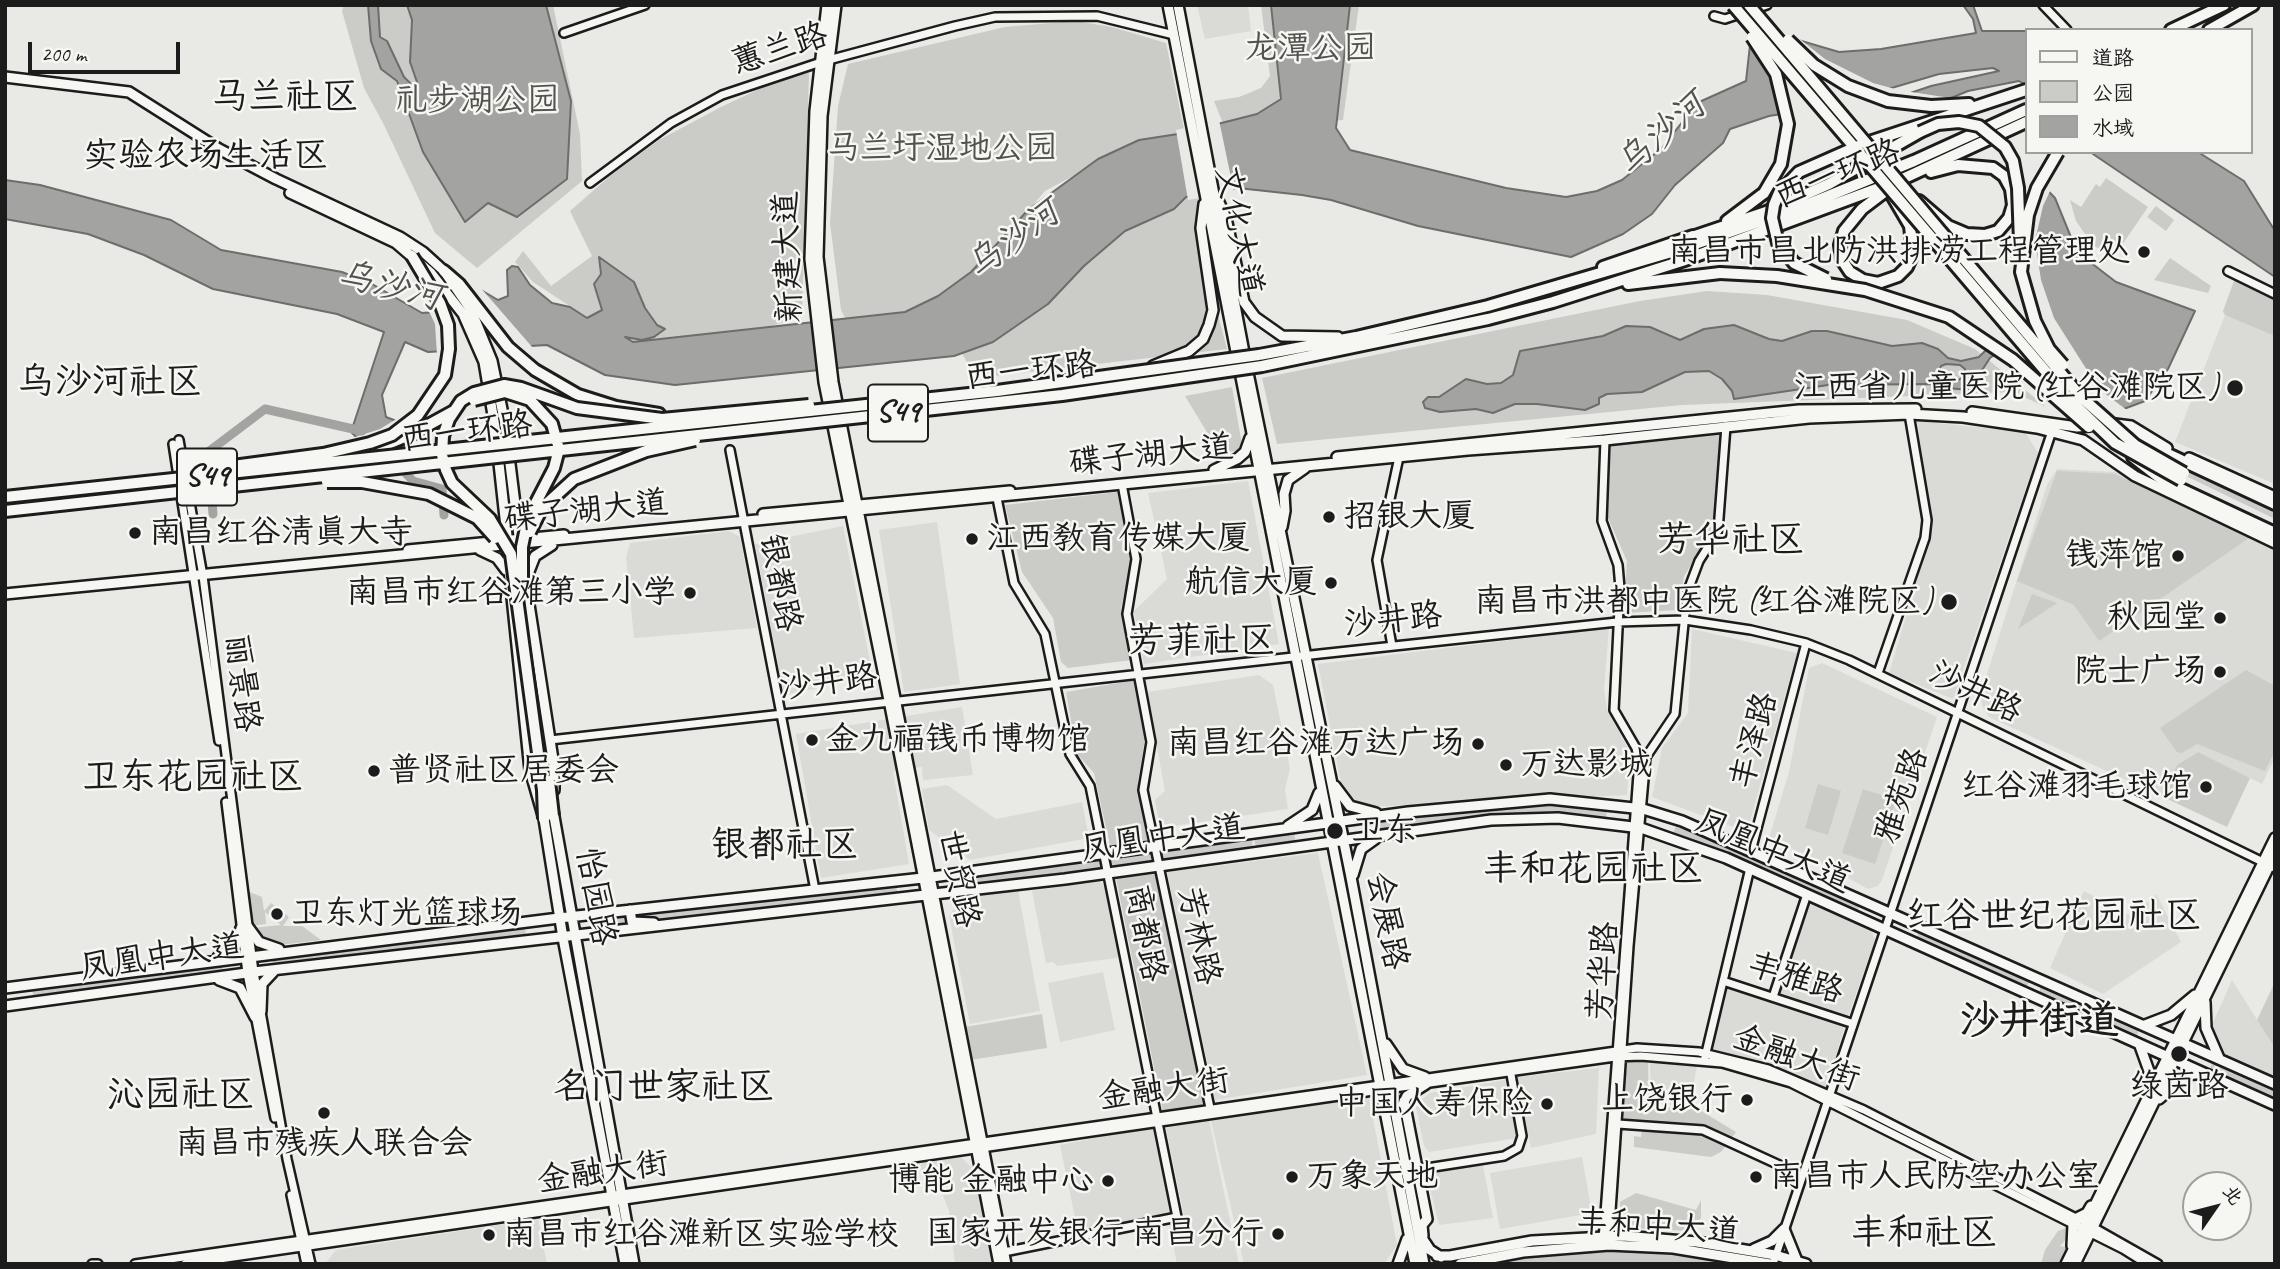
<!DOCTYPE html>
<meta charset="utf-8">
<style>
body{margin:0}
#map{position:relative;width:2280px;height:1269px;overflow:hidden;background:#e9e9e5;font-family:Caveat,"LXGW WenKai TC",sans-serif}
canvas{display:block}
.frame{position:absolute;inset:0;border:7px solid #1c1c1c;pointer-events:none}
.legend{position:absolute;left:2025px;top:28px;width:228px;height:126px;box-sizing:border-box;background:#f6f6f2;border:2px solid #9f9f9c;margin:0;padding:9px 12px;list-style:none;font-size:21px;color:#1c1c1c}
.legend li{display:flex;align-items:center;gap:14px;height:35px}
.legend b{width:35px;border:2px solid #9f9f9c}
.north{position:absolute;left:2182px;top:1171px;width:70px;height:70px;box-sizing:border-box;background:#f6f6f2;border:2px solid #9f9f9c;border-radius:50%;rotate:55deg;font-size:19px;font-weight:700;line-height:28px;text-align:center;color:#1c1c1c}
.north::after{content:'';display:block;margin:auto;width:24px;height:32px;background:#1c1c1c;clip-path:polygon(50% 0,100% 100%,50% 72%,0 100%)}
.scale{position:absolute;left:28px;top:42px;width:152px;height:32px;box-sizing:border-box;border:4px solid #1c1c1c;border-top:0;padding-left:9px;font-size:21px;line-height:24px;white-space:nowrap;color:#1c1c1c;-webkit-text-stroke:5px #f6f6f2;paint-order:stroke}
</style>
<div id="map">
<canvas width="2280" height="1269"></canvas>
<div class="frame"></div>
<ul class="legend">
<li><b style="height:9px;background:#f6f6f2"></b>道路</li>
<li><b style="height:19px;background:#cbcbc7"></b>公园</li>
<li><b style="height:19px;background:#a3a3a1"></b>水域</li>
</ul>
<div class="north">北</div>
<div class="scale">200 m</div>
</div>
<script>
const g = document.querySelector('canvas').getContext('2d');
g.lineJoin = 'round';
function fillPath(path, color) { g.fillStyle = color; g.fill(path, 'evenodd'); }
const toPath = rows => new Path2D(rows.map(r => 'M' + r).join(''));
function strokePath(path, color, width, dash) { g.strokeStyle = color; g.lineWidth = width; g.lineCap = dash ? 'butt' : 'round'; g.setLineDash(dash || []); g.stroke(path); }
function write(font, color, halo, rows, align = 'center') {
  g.font = font + ' Caveat,"LXGW WenKai TC",sans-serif'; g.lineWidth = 5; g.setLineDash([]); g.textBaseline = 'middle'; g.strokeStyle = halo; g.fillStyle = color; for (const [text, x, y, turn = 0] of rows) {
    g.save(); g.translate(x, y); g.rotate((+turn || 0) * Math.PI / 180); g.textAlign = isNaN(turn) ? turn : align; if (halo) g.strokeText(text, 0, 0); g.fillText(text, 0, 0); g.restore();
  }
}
fillPath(toPath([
 [1197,5,1248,5,1251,31,1205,39],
 [2225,315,2275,335,2275,484,2175,442],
 [1917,421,2025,432,2038,453,1953,699,1889,673,1932,530],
 [2057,469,2115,472,2275,547,2275,757,2262,784,2198,752,2177,765,2161,796,1989,717,1983,708,1980,696,2047,485],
 [1248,481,1279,644,1144,664,1134,611,1167,579,1148,493],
 [937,522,960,684,904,692,879,530],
 [843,526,873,677,784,695,755,544],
 [729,531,740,537,757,628,634,638,626,557,630,543],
 [1609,628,1604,690,1607,709,1630,753,1627,795,1346,808,1318,664],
 [1692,629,1797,653,1747,832,1652,797,1662,748,1688,713],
 [1822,663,1937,717,1882,880,1878,886,1868,889,1816,860,1769,838,1789,772,1809,668],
 [1259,675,1273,685,1290,769,1285,789,1288,809,1160,828,1155,800,1165,791,1147,692],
 [962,707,973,775,923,780,922,767,893,771,909,864,821,878,796,734],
 [947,785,996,819,1082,802,1089,838,970,860,929,830,922,789],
 [1318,853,1367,1075,1215,1100,1167,872],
 [1100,881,1108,890,1123,951,1116,958,1057,966,1053,962,1046,963,1032,891],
 [1018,890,1040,1011,970,1024,949,916,962,898],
 [2084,891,2133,917,2156,894,2181,942,2103,994,2050,968],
 [1810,901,1870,926,1875,941,1848,1016,1779,993],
 [1103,972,1115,1030,1060,1042,1048,983],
 [2232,980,2275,1048,2275,1079,2222,1053,2217,1046,2212,1025],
 [1727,988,1845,1025,1826,1088,1769,1064,1712,1050],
 [1650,1061,1697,1066,1689,1106,1651,1103],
 [1599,1068,1596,1134,1531,1148,1517,1077],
 [1505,1080,1517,1138,1429,1152,1424,1146,1416,1107,1421,1100,1430,1093],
 [1369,1097,1397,1245,1384,1264,1244,1264,1211,1121],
 [1209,1120,1239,1264,1177,1264,1169,1224,1185,1220,1166,1128],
 [1155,1126,1173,1213,1078,1232,1060,1145],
 [961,1157,978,1174,996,1264,955,1264,949,1211,937,1180,917,1169,922,1163],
 [1582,1157,1592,1213,1500,1229,1490,1173],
 [1483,1165,1493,1218,1439,1225,1426,1172],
 [538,1219,547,1264,325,1264,336,1250]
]), '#dadad6');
fillPath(toPath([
 [344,5,553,5,580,134,582,181,477,268,435,233,383,123,364,88,342,11],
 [1261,5,1359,5,1343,120,1226,131,1214,101,1239,97,1261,88,1270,76],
 [1075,21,1112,27,1166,43,1185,134,1114,154,1045,191,973,276,930,308,849,325,841,310,830,223,838,106,848,64,1005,27],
 [809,73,802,316,756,331,674,346,628,344,533,282,515,262,523,251,551,286,592,256,570,211,610,176,659,140,721,107,774,82],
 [2106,178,2148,207,2113,258,2092,244,2076,221,2070,200,2081,207,2096,184,2100,187],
 [1197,190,1217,311,1227,349,976,378,960,350,1082,255],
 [2156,206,2174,220,2166,231,2147,217],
 [2170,258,2211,286,2208,293,2154,280],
 [2235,278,2275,298,2275,336,2225,315,2223,311],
 [1707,291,1767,295,1907,320,1975,349,2046,407,2013,392,1682,405,1277,444,1262,378,1640,301],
 [1232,387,1243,451,1219,452,1185,396],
 [1721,433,1714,529,1684,576,1678,610,1624,613,1627,561,1608,518,1609,445],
 [2189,467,2275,508,2275,519,2186,476],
 [2057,471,2115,474,2252,536,2099,641,2074,605,2017,581],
 [1118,492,1132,559,1121,608,1132,660,1068,668,1061,662,1053,618,1022,572,1005,505],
 [2032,594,2057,603,2018,629],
 [2246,670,2275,686,2275,751,2265,771,2197,744,2182,753,2177,752,2160,728],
 [1136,680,1145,739,1138,780,1149,840,1110,846,1094,773,1077,754,1066,692],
 [2198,752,2250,778,2227,827,2161,796,2177,765],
 [1818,784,1841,791,1828,835,1805,828],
 [1863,789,1896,800,1875,864,1842,853],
 [1552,802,1607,808,1606,819,1557,814,1377,833,1375,821],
 [1677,824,1703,832,1860,904,1858,910,1855,912,1675,836,1673,833],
 [1294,832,1296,844,1257,851,1254,839],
 [1252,840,1253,851,964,888,961,883,962,878],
 [1156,874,1205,1104,1163,1112,1116,878],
 [896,885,898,895,604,931,603,919],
 [245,890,262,897,264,911,271,903,289,917,283,926,302,926,321,940,280,945,260,939,253,928,281,925,265,912,266,924,250,926],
 [525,927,526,939,273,967,272,956],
 [1922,930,2027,977,2030,981,2027,986,2020,987,1917,941,1918,931],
 [222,963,224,974,34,1001,32,989],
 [2275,982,2275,1048,2257,1020],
 [2040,986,2046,986,2139,1028,2137,1037,2040,996],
 [1042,1014,1047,1048,970,1060,965,1027],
 [1648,1060,1649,1106,1698,1109,1736,1132,1721,1152,1711,1157,1634,1147,1634,1136,1641,1137,1642,1129,1622,1129,1625,1061],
 [2213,1061,2275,1089,2275,1101,2209,1072],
 [1636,1193,1696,1210,1701,1200,1701,1218,1690,1231,1631,1228,1621,1219,1620,1202],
 [2069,1227,2070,1235,2060,1246,2069,1248,2061,1264,2041,1264,2045,1250,2058,1231],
 [1615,1251,1667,1253,1744,1264,1484,1264,1542,1255]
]), '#cbcbc7');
const water = toPath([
 [368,5,378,5,380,37,387,41,404,77,412,85,417,82,410,62,412,20,407,5,546,5,571,101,567,179,517,217,488,203,465,222,423,152,397,81,381,69,371,41,368,5],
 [1271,5,1350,5,1336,128,1350,150,1506,188,1566,197,1597,191,1622,180,1662,148,1697,103,1746,81,1750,45,1788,37,1839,52,1881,49,1976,33,1973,19,1963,5,1973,5,1982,31,2026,31,2026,85,2019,81,1968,91,1893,122,1869,107,1931,86,1999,71,1993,68,1939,74,1827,107,1769,116,1730,129,1723,143,1675,185,1652,214,1623,234,1571,257,1418,226,1331,200,1302,195,1238,188,1186,197,1174,209,1125,231,1084,266,1048,304,993,342,954,356,675,385,605,375,547,345,428,352,405,342,382,395,386,417,412,427,395,474,351,432,384,332,337,314,213,289,144,255,88,234,5,219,5,180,40,185,171,220,221,250,342,272,372,284,422,313,434,312,481,290,498,300,508,296,507,270,512,266,518,267,530,285,552,303,570,307,587,318,602,310,594,284,601,274,599,257,634,282,645,308,657,325,665,329,654,337,642,340,625,337,633,342,905,312,938,296,971,272,1028,210,1098,159,1139,140,1178,134,1257,114,1281,99,1271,5],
 [2090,152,2198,152,2244,181,2275,231,2275,277,2090,152],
 [2032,174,2055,198,2077,252,2116,282,2195,311,2168,369,2145,401,2113,413,2014,341,1990,358,1969,390,1947,388,1934,384,1828,385,1734,399,1732,391,1722,379,1709,371,1685,372,1642,392,1607,394,1599,398,1599,404,1585,410,1537,404,1515,404,1493,413,1476,409,1440,412,1425,408,1423,402,1428,397,1439,397,1466,379,1487,384,1501,383,1513,375,1520,351,1603,336,1626,326,1650,327,1680,340,1704,329,1734,325,1769,339,1782,341,1812,331,1827,331,1892,346,1922,343,1938,349,1948,358,1961,361,1979,357,2003,333,1975,188,2032,174],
 [1946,364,1960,365,1965,369,1964,376,1956,382,1940,379,1938,374,1941,366,1946,364]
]);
fillPath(water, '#a3a3a1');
strokePath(water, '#6d6d6c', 2);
fillPath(toPath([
 [1787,33,1796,36,1825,59,1873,83,1895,89,1829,110,1868,103,1905,91,1957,99,1894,125,1832,141,1804,157,1798,146,1799,117,1814,112,1783,117,1783,105,1762,57,1751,41],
 [1219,120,1234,192,1188,200,1176,130],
 [1981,156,2002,158,2033,171,2051,189,2043,206,2035,241,2041,280,2054,318,2099,389,2128,411,2111,416,2014,345,2000,356,1986,345,1998,333,1939,292,1869,281,1798,254,1802,242,1942,183,1973,184,1982,175,1978,160],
 [480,287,533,348,437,355,435,324,428,309],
 [398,418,413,424,415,428,398,475,394,477,352,438,380,429]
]), '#e9e9e5');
strokePath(toPath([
 [397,464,413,481,442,489,444,515],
 [213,514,208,452,265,409,362,431]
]), '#a3a3a1', 9);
const minor = toPath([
 [2043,5,2067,30],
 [1714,16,1725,19,1767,5],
 [564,33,645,5],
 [590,183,671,123,722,95,821,62,955,26,995,17,1097,16,1174,35],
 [2228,271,2275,294],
 [179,440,203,576,254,972,287,1159,311,1264],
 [173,444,219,741],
 [730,450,815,890],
 [1122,484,1136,559,1127,614,1151,742,1143,790,1210,1108],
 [997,498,1014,583,1045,634,1070,754,1090,786,1177,1217,1004,1252],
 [1392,646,1377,560,1399,457],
 [1878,673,1925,538,1927,520,1909,414],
 [550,740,1320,654,1617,622,1685,620,1751,630,1806,643,1849,660,2275,868],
 [226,802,247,973,275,1118],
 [1751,851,1806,643],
 [1723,981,1851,1023],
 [1773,997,1807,894],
 [1705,1057,1750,868],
 [1618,1124,1703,1130,1801,1175],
 [1414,1170,1504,1156,1518,1148,1522,1136,1510,1069],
 [291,1195,306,1264],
 [2091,1226,2158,1264],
 [1603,1240,1639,761,1636,748,1614,710,1620,588,1618,565,1602,521,1605,440],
 [1609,1240,1629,946,1646,757,1675,714,1687,593,1699,561,1718,531,1726,426],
 [92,1264,98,1264],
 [135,1264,1637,1048,1699,1052,1768,1069,1864,1110,2080,1220],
 [185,1264,1380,1090,1615,1057,1641,1056,1722,1063,1791,1083,2123,1249,2147,1264],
 [1773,1264,2053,428]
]);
const major = toPath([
 [827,5,815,111,810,259,824,382,889,700,999,1264],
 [836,5,822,116,818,257,833,382,1006,1264],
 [1168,5,1415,1264],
 [1178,5,1246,363,1350,872,1424,1264],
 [5,77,129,92,219,149,276,179,400,237,423,252,444,271,471,310,492,361,505,424,520,544],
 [290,193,396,243,431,273,463,314,484,362,495,427,508,545],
 [1218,200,1226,218,1244,302,1255,317,1282,336,1338,337],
 [1153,366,1189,351,1203,339,1209,325,1213,310,1201,228,1204,204],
 [1972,412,2077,427,2090,426],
 [2107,423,2131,426,2167,448],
 [1337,457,1799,410,1916,409],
 [2189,458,2275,497],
 [1214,470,1237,459,1245,452,1250,438],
 [763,514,1010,491],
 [1282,527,1285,511,1284,494,1288,480,1305,468],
 [408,550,564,535],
 [480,550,497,558,506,570],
 [508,559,530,770,544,819,563,938,625,1264],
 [524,572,554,766,554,790],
 [526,579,535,556,552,545],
 [5,594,1468,450,1605,440,1809,418,1909,414,1963,417,2037,428,2083,440,2135,476,2275,543],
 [1335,786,1350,806,1376,813],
 [553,811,634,1264],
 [1288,826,1312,810,1319,793],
 [1353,875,1361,849,1375,839],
 [630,910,632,922,654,923],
 [248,927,259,942,279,949],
 [218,957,237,944,241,928],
 [219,980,240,988,255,1017],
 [5,988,559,918,932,877,1408,812,1550,799,1643,809,1682,821,2275,1084],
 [2205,1002,2206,1028,2219,1058],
 [5,1006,254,972,1065,879,1491,820,1558,818,1641,828,1726,858,2275,1105],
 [261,1011,262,984,275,970],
 [2145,1025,2171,1015,2195,995],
 [1386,1044,1403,1069,1425,1077],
 [2140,1046,2149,1071,2147,1093],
 [2159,1099,2187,1075,2203,1073],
 [1404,1101,1427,1219,1422,1225,1423,1236],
 [1403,1104,1407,1096,1426,1084],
 [2077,1218,2087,1213,2091,1206],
 [1420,1235,1430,1250,1441,1257],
 [2072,1246,2073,1224],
 [1754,1249,1772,1241,1784,1229,1797,1261],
 [1437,1256,1450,1256,1532,1241,1623,1236,1697,1242,1775,1255,1806,1264],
 [1398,1264,1407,1239],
 [1460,1264,1523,1252,1609,1245,1673,1248,1770,1264],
 [2066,1264,2275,838],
 [2075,1264,2275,854]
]);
const highway = toPath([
 [2171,30,2224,5],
 [2209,30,2253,5],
 [1931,106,1969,104],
 [1860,145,2026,90],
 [1891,187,1862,209,1844,231,1840,245,1842,260,1850,272,1863,280,1878,283,1898,276,1907,267,1913,254,1910,226,1893,197],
 [1919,201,1948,226,1967,234,1985,235,1998,231,2009,218,2013,205,2011,189,2004,176,1993,168,1958,165,1931,172],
 [1727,221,1764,193],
 [1689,238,1766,212,1829,184,1920,132],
 [1603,267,1693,236],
 [444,271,459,284,508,347,535,370,578,395,616,407,659,414],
 [1628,284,1720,273],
 [1259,355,1356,337,1488,306,1675,251,1804,206,1914,161,2026,110],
 [1262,366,1488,319,1553,302,1682,261,1898,181,2026,122],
 [2125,434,2275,504],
 [348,452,376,449,412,434],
 [2133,457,2164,481,2275,533]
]);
strokePath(minor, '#1c1c1c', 12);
strokePath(major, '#1c1c1c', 14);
strokePath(highway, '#1c1c1c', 16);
strokePath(minor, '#f6f6f2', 7);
strokePath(major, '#f6f6f2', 9);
strokePath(highway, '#f6f6f2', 10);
const highwayBridge = toPath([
 [1733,5,2071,401,2115,443,2181,480],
 [1749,5,2081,397,2135,445,2184,473],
 [1752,37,1776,74,1788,124,1781,164,1764,193],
 [1788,40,1814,65,1848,86,1888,101,1931,106],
 [1920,132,1938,124,1959,122,1979,126,2005,147,2013,161,2018,188,2020,242],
 [2058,152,2037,188,2028,215,2021,272,2035,321,2049,349,2063,365],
 [1720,273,1777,276,1865,290,1949,317,2013,360,2089,427],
 [1826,279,1794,263,1778,243,1772,218,1774,205,1779,193,1799,172,1858,146],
 [474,400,505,392,530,400,552,424,559,449,554,468,528,518,522,547,522,578],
 [412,434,454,411],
 [203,470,323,454,370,443,392,435,418,415,445,375,449,349,448,325,440,303,412,256],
 [327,482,362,482,429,494,477,518,495,538],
 [5,497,997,391,1259,355],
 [5,511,1062,395,1262,366],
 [530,532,542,508,574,479,646,451,695,440],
 [549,781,553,816],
 [544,819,543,790,511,554,490,519,452,483,446,470,442,455,443,436,449,419,461,401,474,393,504,385,521,388,577,408,662,419,809,405]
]);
strokePath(highwayBridge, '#1c1c1c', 16, []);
strokePath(highwayBridge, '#f6f6f2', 10);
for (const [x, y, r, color] of [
 [2144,252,7,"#1c1c1c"],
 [2235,388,9,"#1c1c1c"],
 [1329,517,7,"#1c1c1c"],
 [135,533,7,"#1c1c1c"],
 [972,539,7,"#1c1c1c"],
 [2178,556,7,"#1c1c1c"],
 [1331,583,7,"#1c1c1c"],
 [690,593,7,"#1c1c1c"],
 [1949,602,9,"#1c1c1c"],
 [2220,618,7,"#1c1c1c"],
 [2220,672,7,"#1c1c1c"],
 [812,740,7,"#1c1c1c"],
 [1478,744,7,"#1c1c1c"],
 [1506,765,7,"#1c1c1c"],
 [374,771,7,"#1c1c1c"],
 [2206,787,7,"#1c1c1c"],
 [1335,831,9,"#1c1c1c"],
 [277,914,7,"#1c1c1c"],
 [2179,1054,9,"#1c1c1c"],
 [1747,1100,7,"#1c1c1c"],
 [1547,1104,7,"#1c1c1c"],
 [324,1113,7,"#1c1c1c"],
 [1292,1177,7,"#1c1c1c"],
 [1756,1177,7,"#1c1c1c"],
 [1108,1181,7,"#1c1c1c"],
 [1278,1234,7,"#1c1c1c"],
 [489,1235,7,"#1c1c1c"]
]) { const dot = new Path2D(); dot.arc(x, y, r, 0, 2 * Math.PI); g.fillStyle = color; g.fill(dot); strokePath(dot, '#f6f6f2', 2.5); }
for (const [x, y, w] of [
 [898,413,60],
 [207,477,60]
]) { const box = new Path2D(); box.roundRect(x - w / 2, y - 28.5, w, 57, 5); g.fillStyle = '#f6f6f2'; g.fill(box); strokePath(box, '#1c1c1c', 2); }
write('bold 32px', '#1c1c1c', null, [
 ["S49",898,413],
 ["S49",207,477]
]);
write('33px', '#51514f', '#f6f6f2', [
 ["龙潭公园",1310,49],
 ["礼步湖公园",477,101],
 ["马兰圩湿地公园",942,149]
]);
write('33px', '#1c1c1c', '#f6f6f2', [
 ["蕙兰路",780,50,-18],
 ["西一环路",1838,175,-22],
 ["文化大道",1238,231,79],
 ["新建大道",789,257,-92],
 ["西一环路",1031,372,-6],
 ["西一环路",467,433,-7],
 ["碟子湖大道",1151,456,-6],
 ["碟子湖大道",586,512,-6],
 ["银都路",779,583,79],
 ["沙井路",1393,621,-6],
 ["丽景路",241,683,83],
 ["沙井路",828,683,-7],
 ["沙井路",1975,693,26],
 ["丰泽路",1755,741,-75],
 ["雅苑路",1903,796,-71],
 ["凤凰中大道",1163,839,-8],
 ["凤凰中大道",1773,852,23],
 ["世贸路",958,879,79],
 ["怡园路",595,897,80],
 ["会展路",1386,921,79],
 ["商都路",1144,933,79],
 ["芳林路",1198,936,78],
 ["凤凰中大道",162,958,-8],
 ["芳华路",1604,971,-86],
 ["丰雅路",1795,979,18],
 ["金融大街",1796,1059,20],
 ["金融大街",1164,1090,-8],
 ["金融大街",603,1173,-8],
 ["丰和中大道",1658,1228,4]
]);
write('33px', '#1c1c1c', '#f6f6f2', [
 ["南昌市昌北防洪排涝工程管理处",2130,252],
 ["江西省儿童医院 (红谷滩院区)",2219,388],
 ["招银大厦",1343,517,"left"],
 ["南昌红谷清真大寺",149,533,"left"],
 ["江西教育传媒大厦",986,539,"left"],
 ["钱萍馆",2164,556],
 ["航信大厦",1317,583],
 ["南昌市红谷滩第三小学",676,593],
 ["南昌市洪都中医院 (红谷滩院区)",1933,602],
 ["秋园堂",2206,618],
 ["院士广场",2206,672],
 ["金九福钱币博物馆",826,740,"left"],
 ["南昌红谷滩万达广场",1464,744],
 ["万达影城",1520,765,"left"],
 ["普贤社区居委会",388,771,"left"],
 ["红谷滩羽毛球馆",2192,787],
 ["卫东",1351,831,"left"],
 ["卫东灯光篮球场",291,914,"left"],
 ["绿茵路",2179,1087,"center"],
 ["上饶银行",1733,1100],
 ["中国人寿保险",1533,1104],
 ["南昌市残疾人联合会",324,1144,"center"],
 ["万象天地",1306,1177,"left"],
 ["南昌市人民防空办公室",1770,1177,"left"],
 ["博能 金融中心",1094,1181],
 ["国家开发银行 南昌分行",1264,1234],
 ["南昌市红谷滩新区实验学校",503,1235,"left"]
], 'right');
write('italic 35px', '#525251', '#f6f6f2', [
 ["乌沙河",1662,135,-41],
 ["乌沙河",1014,240,-36],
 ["乌沙河",390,287,14]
]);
write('35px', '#1c1c1c', '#f6f6f2', [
 ["实验农场生活区",206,157]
]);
write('37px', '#1c1c1c', '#f6f6f2', [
 ["马兰社区",285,98],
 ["乌沙河社区",110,383],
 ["芳华社区",1731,541],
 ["芳菲社区",1202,642],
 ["卫东花园社区",193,778],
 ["银都社区",785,846],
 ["丰和花园社区",1593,870],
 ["红谷世纪花园社区",2054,917],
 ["名门世家社区",664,1088],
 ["沁园社区",181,1096],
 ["丰和社区",1924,1234]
]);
write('bold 40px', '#1c1c1c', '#f6f6f2', [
 ["沙井街道",2039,1023]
]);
</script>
